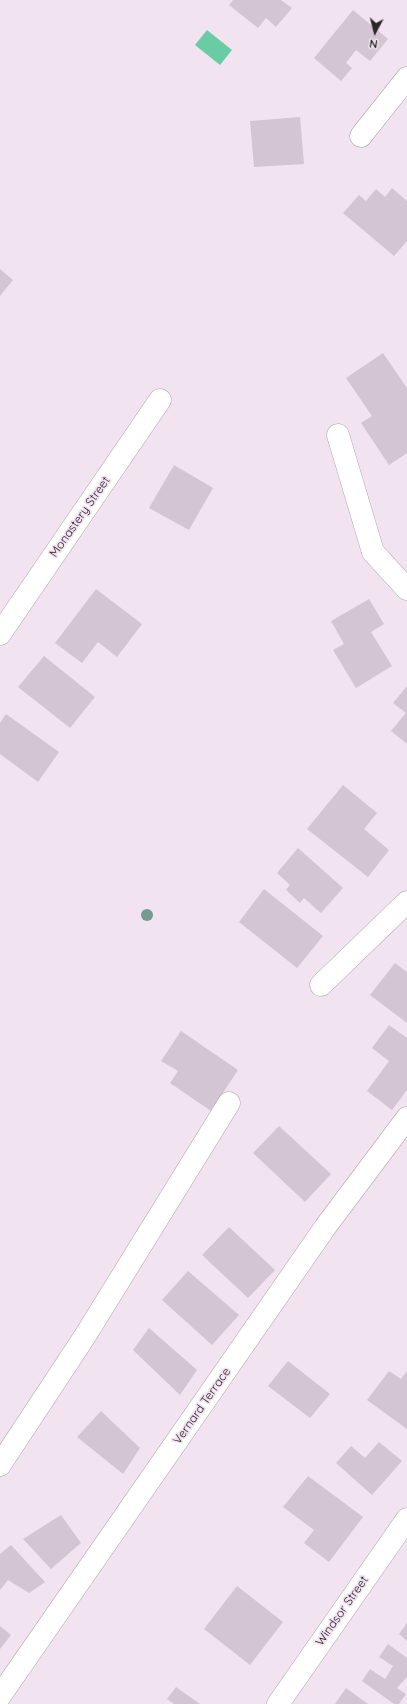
<!DOCTYPE html>
<style>
body{margin:0}
#map{position:relative;width:407px;height:1704px;overflow:hidden;background:#f1e3ef;font-family:Quicksand,sans-serif}
canvas{display:block}
.north{position:absolute;left:355px;top:12px;width:40px;height:40px;-webkit-text-stroke:3px #f1e3ef;paint-order:stroke;rotate:187deg;font-size:11px;font-weight:700;line-height:16px;text-align:center;color:#2a2529}
.north::after{content:'';display:block;margin:auto;width:14px;height:18px;background:#2a2529;clip-path:polygon(50% 0,100% 100%,50% 72%,0 100%)}
</style>
<div id="map">
<canvas width="407" height="1704"></canvas>
<div class="north">N</div>
</div>
<script>
const g = document.querySelector('canvas').getContext('2d');
g.lineJoin = 'round';
function fillPath(path, color) { g.fillStyle = color; g.fill(path, 'evenodd'); }
const toPath = rows => new Path2D(rows.map(r => 'M' + r).join(''));
function strokePath(path, color, width, dash) { g.strokeStyle = color; g.lineWidth = width; g.lineCap = dash ? 'butt' : 'round'; g.setLineDash(dash || []); g.stroke(path); }
function write(font, color, halo, rows, align = 'center') {
  g.font = font + ' Quicksand,sans-serif'; g.lineWidth = 3.5; g.setLineDash([]); g.textBaseline = 'middle'; g.strokeStyle = halo; g.fillStyle = color; for (const [text, x, y, turn = 0] of rows) {
    g.save(); g.translate(x, y); g.rotate((+turn || 0) * Math.PI / 180); g.textAlign = isNaN(turn) ? turn : align; if (halo) g.strokeText(text, 0, 0); g.fillText(text, 0, 0); g.restore();
  }
}
fillPath(toPath([
 [207,30,232,50,220,65,195,45]
]), '#6acca4');
fillPath(toPath([
 [233,0,281,0,292,8,276,27,266,18,258,28,229,5],
 [353,10,388,39,370,61,356,50,346,63,352,68,341,81,314,58],
 [300,117,304,164,254,167,250,121],
 [392,188,407,201,407,241,394,256,343,213,359,195,366,201,376,189,385,197],
 [0,269,13,280,0,296],
 [383,353,407,388,407,453,389,465,361,423,372,416,346,378],
 [174,465,213,488,189,530,149,508],
 [96,589,142,624,117,657,98,642,82,663,55,643],
 [369,599,384,624,371,632,392,666,356,688,333,650,344,644,331,621],
 [44,656,95,697,70,728,18,687],
 [407,686,407,744,391,731,406,713,393,703],
 [6,714,59,752,38,782,0,754,0,723],
 [343,785,377,813,364,829,389,850,368,877,307,829],
 [298,848,343,888,321,913,304,898,300,903,286,890,290,885,277,873],
 [264,889,323,936,297,968,239,922],
 [395,963,407,972,407,1023,370,995],
 [389,1025,407,1038,407,1090,392,1110,367,1091,389,1061,372,1048],
 [181,1031,238,1070,211,1111,170,1083,178,1071,161,1061],
 [279,1126,331,1174,305,1202,253,1153],
 [229,1227,275,1270,248,1298,202,1255],
 [188,1271,239,1315,212,1345,162,1300],
 [149,1328,197,1370,180,1395,133,1350],
 [288,1361,330,1394,310,1418,268,1386],
 [389,1371,401,1379,407,1371,407,1429,367,1400],
 [101,1411,140,1448,123,1474,77,1437],
 [379,1442,402,1461,372,1495,336,1463,351,1446,365,1458],
 [308,1476,363,1517,329,1562,304,1543,314,1530,283,1507],
 [61,1515,81,1543,51,1569,23,1539],
 [11,1545,45,1582,29,1593,8,1580,0,1590,0,1554],
 [237,1586,283,1622,250,1665,204,1629],
 [407,1623,407,1641,399,1634],
 [0,1626,11,1635,0,1649],
 [388,1644,407,1658,407,1677,397,1688,406,1694,399,1704,394,1704,362,1681,370,1669,385,1679,393,1666,379,1657],
 [176,1687,200,1704,174,1704,167,1699],
 [346,1688,368,1704,335,1704]
]), '#d3c6d2');
const minor = toPath([
 [361,136,407,78],
 [338,435,373,552,407,589],
 [0,634,160,400],
 [321,985,407,902],
 [0,1465,85,1336,229,1103],
 [0,1696,326,1226,407,1118],
 [278,1704,407,1519]
]);
strokePath(minor, '#aea1ad', 23);
strokePath(minor, '#fff', 22);
g.fillStyle = '#769a91';
for (const [x, y] of [
 [147,915]
]) { g.beginPath(); g.arc(x, y, 6, 0, 2 * Math.PI); g.fill(); }
write('12px', '#2a2529', '#f1e3ef', [
 ["Monastery Street",80,517,-55],
 ["Vernard Terrace",202,1406,-55],
 ["Windsor Street",342,1611,-55]
]);
</script>
